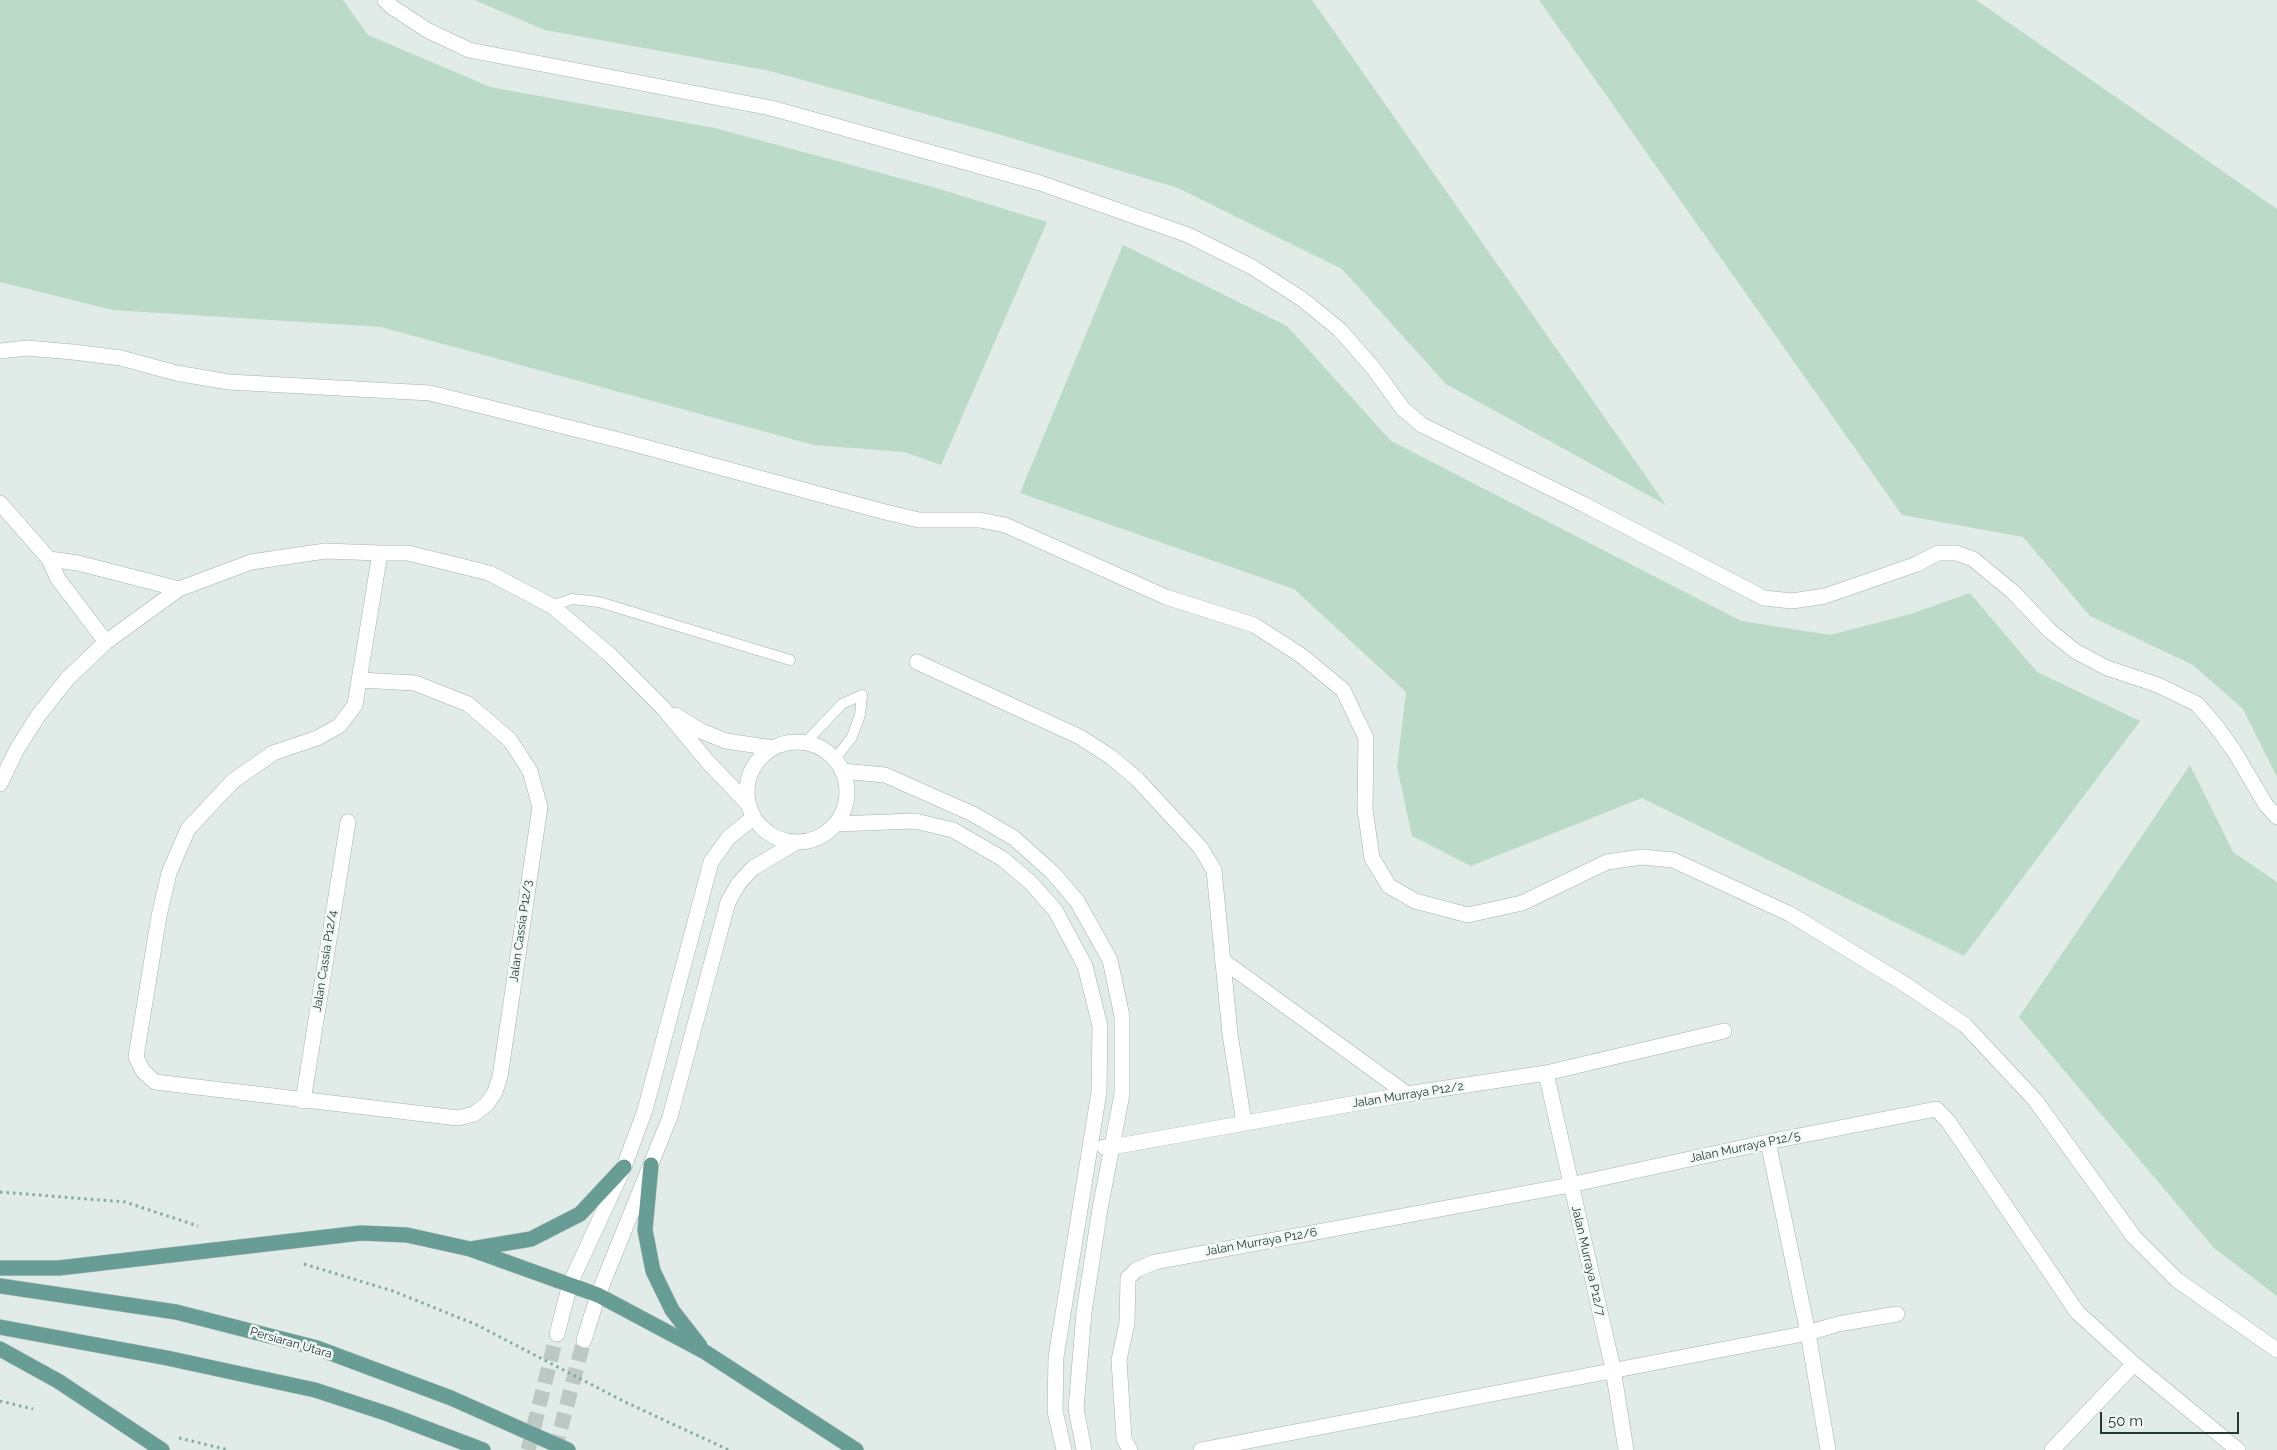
<!DOCTYPE html>
<style>
body{margin:0}
#map{position:relative;width:2277px;height:1450px;overflow:hidden;background:#e1ebe7;font-family:Raleway,sans-serif}
canvas{display:block}
.scale{position:absolute;left:2100px;top:1412px;width:139px;height:22px;box-sizing:border-box;border:2px solid #223a36;border-top:0;padding-left:6px;font-size:15px;line-height:18px;white-space:nowrap;color:#223a36;-webkit-text-stroke:4px #f1f7f5;paint-order:stroke}
</style>
<div id="map">
<canvas width="2277" height="1450"></canvas>
<div class="scale">50 m</div>
</div>
<script>
const g = document.querySelector('canvas').getContext('2d');
g.lineJoin = 'round';
function fillPath(path, color) { g.fillStyle = color; g.fill(path, 'evenodd'); }
const toPath = rows => new Path2D(rows.map(r => 'M' + r).join(''));
function strokePath(path, color, width, dash) { g.strokeStyle = color; g.lineWidth = width; g.lineCap = dash ? 'butt' : 'round'; g.setLineDash(dash || []); g.stroke(path); }
function write(font, color, halo, rows, align = 'center') {
  g.font = font + ' Raleway,sans-serif'; g.lineWidth = 5; g.setLineDash([]); g.textBaseline = 'middle'; g.strokeStyle = halo; g.fillStyle = color; for (const [text, x, y, turn = 0] of rows) {
    g.save(); g.translate(x, y); g.rotate((+turn || 0) * Math.PI / 180); g.textAlign = isNaN(turn) ? turn : align; if (halo) g.strokeText(text, 0, 0); g.fillText(text, 0, 0); g.restore();
  }
}
fillPath(toPath([
 [0,0,343,0,368,35,490,87,715,128,936,188,1047,222,941,465,904,452,814,445,381,327,113,310,0,282],
 [474,0,1312,0,1666,505,1446,384,1342,269,1178,188,991,132,770,71,545,30],
 [1539,0,1976,0,2277,209,2277,777,2243,709,2193,665,2090,616,2023,537,1902,515],
 [1123,245,1287,326,1391,441,1741,621,1830,635,1911,614,1970,593,2037,672,2140,721,1964,956,1642,798,1471,866,1412,836,1397,767,1406,692,1294,589,1020,493],
 [2190,765,2233,852,2277,882,2277,1296,2214,1248,2019,1017]
]), '#bbdac7');
strokePath(toPath([
 [528,1450,557,1334],
 [555,1450,584,1340]
]), '#bbc8c4', 15, [15, 8]);
const service = toPath([
 [552,606,572,599,599,602,790,660],
 [805,743,842,704,862,695,860,715,852,737,835,759]
]);
const minor = toPath([
 [385,0,392,7,427,30,469,50,771,108,1040,183,1188,235,1252,267,1302,299,1340,330,1374,369,1403,409,1422,425,1583,504,1764,598,1792,601,1825,596,1917,564,1938,553,1956,553,1973,559,2013,592,2050,631,2075,651,2107,668,2158,685,2197,704,2216,726,2234,751,2266,805,2277,817],
 [0,351,27,348,73,352,121,358,176,373,229,382,430,393,623,441,881,511,919,520,980,520,1005,525,1166,597,1254,625,1302,656,1343,690,1366,738,1365,809,1372,858,1389,886,1415,901,1468,915,1522,903,1607,862,1642,857,1673,860,1790,914,1906,985,1965,1025,2035,1100,2134,1237,2177,1280,2277,1350],
 [0,503,49,559,58,579,106,642],
 [49,559,78,563,179,589],
 [917,662,1080,737,1111,757,1137,779,1200,847,1214,870,1230,1034,1244,1123],
 [359,680,415,683,468,704,510,740,530,771,540,807,500,1077,495,1092,487,1104,474,1114,458,1118,155,1082,143,1071,136,1057,159,916,169,873,188,829,233,781,273,753,317,738,339,726,355,705,380,553],
 [675,715,701,731,726,741,773,748],
 [842,771,885,775,973,814,1014,838,1053,873,1077,901,1110,960,1122,1016,1122,1094,1100,1209,1084,1312,1076,1409,1084,1450],
 [0,784,17,749,38,716,68,678,106,642,179,589,251,562,325,551,380,553,408,553,489,573,552,606,610,655,663,708,708,762,747,803],
 [836,824,915,821,953,830,1003,859,1030,882,1055,910,1085,966,1100,1026,1099,1092,1056,1357,1055,1411,1064,1450],
 [1222,960,1407,1094],
 [1546,1073,1613,1369,1626,1450],
 [303,1101,348,822],
 [1768,1142,1808,1333,1828,1450],
 [1104,1147,1112,1147,1407,1094,1546,1073,1724,1031],
 [1130,1450,1124,1439,1119,1360,1127,1323,1128,1278,1136,1270,1155,1262,1570,1185,1768,1142,1936,1109,1948,1121,2077,1312,2134,1364,2238,1450],
 [1201,1450,1808,1333,1838,1324,1897,1314],
 [2052,1450,2134,1364]
]);
const tertiary = toPath([
 '747 792a50 50 0 1 1 100 0a50 50 0 1 1-100 0Z',
 [557,1334,570,1284,624,1167,645,1110,711,862,729,837,753,818],
 [584,1340,598,1295,670,1117,728,902,739,883,753,868,795,843]
]);
const primary = toPath([
 [651,1165,645,1230,653,1271,672,1310,700,1346],
 [471,1249,531,1239,580,1214,624,1167],
 [0,1268,59,1268,361,1233,407,1235,470,1249,598,1295,705,1352,856,1450],
 [0,1286,176,1312,317,1348,451,1398,568,1450],
 [0,1327,167,1358,315,1390,388,1414,483,1450],
 [0,1349,58,1381,162,1450]
]);
strokePath(service, '#a4b2ae', 11);
strokePath(minor, '#a4b2ae', 16);
strokePath(tertiary, '#a4b2ae', 16);
strokePath(primary, '#c1c8c7', 16);
strokePath(toPath([
 [0,1192,125,1202,198,1226],
 [304,1264,393,1291,477,1325,625,1402,729,1450],
 [0,1401,33,1409],
 [179,1438,229,1450]
]), '#83aca4', 3, [2.5, 4]);
strokePath(service, '#fff', 10);
strokePath(minor, '#fff', 15);
strokePath(tertiary, '#fff', 15);
strokePath(primary, '#689d95', 15);
write('12px', '#223a36', '#f1f7f5', [
 ["Jalan Cassia P12/3",521,931,-82],
 ["Jalan Cassia P12/4",325,961,-81],
 ["Jalan Murraya P12/2",1408,1095,-9],
 ["Jalan Murraya P12/5",1745,1147,-12],
 ["Jalan Murraya P12/6",1261,1242,-10],
 ["Jalan Murraya P12/7",1588,1261,77],
 ["Persiaran Utara",291,1343,16]
]);
</script>
